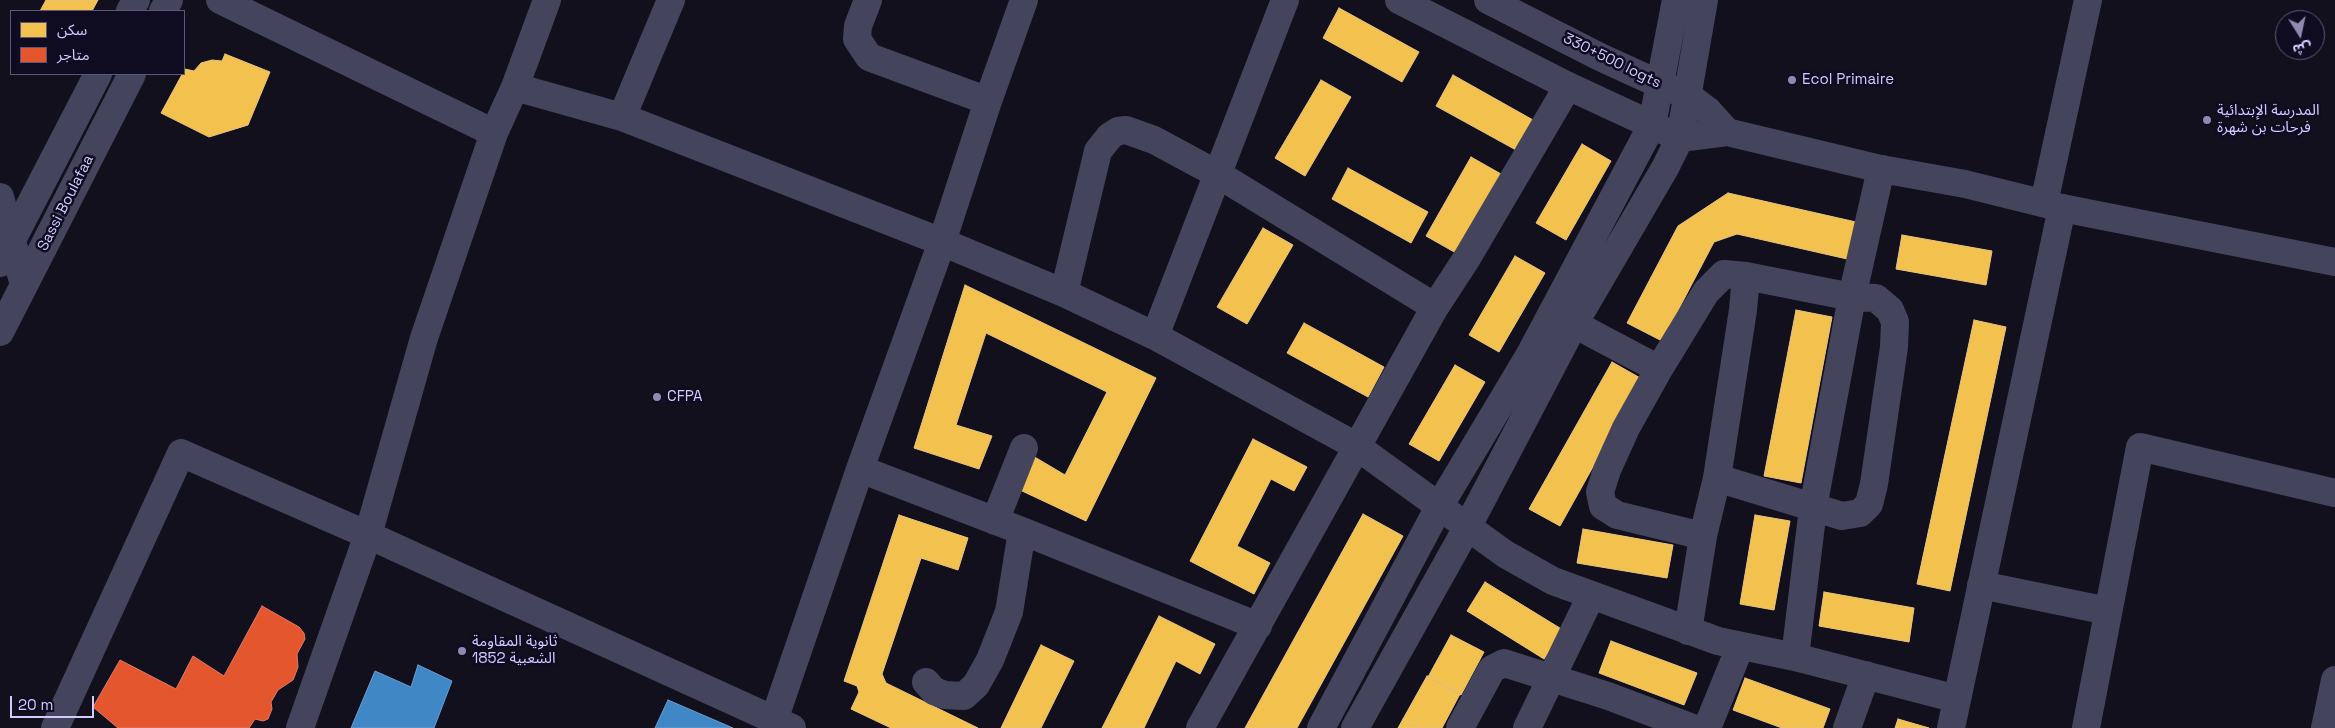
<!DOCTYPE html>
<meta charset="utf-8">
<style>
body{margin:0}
#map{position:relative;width:2335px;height:728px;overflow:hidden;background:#12101c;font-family:"Space Grotesk","Noto Sans Arabic",sans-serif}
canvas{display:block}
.legend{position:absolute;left:10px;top:10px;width:175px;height:65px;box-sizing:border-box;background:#0f0b21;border:1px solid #5d587a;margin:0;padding:6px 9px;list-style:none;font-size:15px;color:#d2cbff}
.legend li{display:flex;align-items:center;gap:10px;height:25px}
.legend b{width:25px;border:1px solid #5d587a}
.north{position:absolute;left:2275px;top:10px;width:50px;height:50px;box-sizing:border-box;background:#0f0b21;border:1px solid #5d587a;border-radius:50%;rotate:170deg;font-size:14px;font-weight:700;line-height:20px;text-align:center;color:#d2cbff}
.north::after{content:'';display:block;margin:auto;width:18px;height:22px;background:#8f8ab0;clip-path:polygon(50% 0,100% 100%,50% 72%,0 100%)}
.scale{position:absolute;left:10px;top:696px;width:84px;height:22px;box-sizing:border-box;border:2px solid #d2cbff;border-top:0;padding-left:6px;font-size:15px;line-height:18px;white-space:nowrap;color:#d2cbff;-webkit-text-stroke:4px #0f0b21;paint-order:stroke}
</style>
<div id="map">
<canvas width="2335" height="728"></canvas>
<ul class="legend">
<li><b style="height:14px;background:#f2c14e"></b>سكن</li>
<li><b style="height:14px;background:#e4572e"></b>متاجر</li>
</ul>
<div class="north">ش</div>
<div class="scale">20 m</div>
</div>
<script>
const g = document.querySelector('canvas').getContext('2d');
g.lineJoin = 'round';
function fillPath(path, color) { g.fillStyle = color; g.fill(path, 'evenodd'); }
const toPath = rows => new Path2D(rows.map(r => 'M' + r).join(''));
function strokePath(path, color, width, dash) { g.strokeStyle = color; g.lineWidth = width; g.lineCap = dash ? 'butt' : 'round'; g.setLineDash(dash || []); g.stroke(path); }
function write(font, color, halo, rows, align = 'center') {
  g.font = font + ' "Space Grotesk","Noto Sans Arabic",sans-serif'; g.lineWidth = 5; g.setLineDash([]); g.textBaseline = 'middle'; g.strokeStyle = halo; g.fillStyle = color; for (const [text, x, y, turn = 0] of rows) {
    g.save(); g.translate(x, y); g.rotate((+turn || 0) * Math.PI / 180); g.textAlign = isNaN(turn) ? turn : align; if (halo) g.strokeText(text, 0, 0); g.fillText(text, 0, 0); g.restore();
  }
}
const homes = toPath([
 [46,0,98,0,92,11,40,11,46,0],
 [1339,8,1419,52,1402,82,1323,38,1339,8],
 [225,54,270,72,248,125,209,137,161,113,185,69,194,71,201,63,212,60,222,61,225,54],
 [1453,75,1533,120,1516,150,1436,106,1453,75],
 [1321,80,1351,97,1305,176,1275,158,1321,80],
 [1582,144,1611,161,1566,240,1536,223,1582,144],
 [1471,157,1501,174,1456,253,1426,236,1471,157],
 [1348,168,1428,212,1411,243,1332,199,1348,168],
 [1728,193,1856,222,1847,259,1737,234,1714,242,1662,341,1627,323,1678,226,1728,193],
 [1263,228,1293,245,1247,324,1217,307,1263,228],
 [1902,235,1992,251,1986,285,1896,269,1902,235],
 [1515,256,1545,273,1499,352,1469,335,1515,256],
 [965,285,1156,378,1086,521,1020,490,1033,456,1065,475,1107,392,986,333,956,425,992,436,979,469,914,448,965,285],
 [1796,310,1832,317,1801,483,1764,476,1796,310],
 [1974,320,2006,327,1950,591,1917,584,1974,320],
 [1304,323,1384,367,1368,397,1287,353,1304,323],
 [1612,362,1642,379,1560,526,1529,509,1612,362],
 [1455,365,1485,382,1439,461,1409,444,1455,365],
 [1253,439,1307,467,1294,491,1271,479,1237,546,1270,563,1254,594,1190,561,1253,439],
 [1363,514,1403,536,1297,728,1245,728,1363,514],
 [899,515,968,538,958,570,921,558,882,674,886,683,978,728,891,728,851,709,859,692,857,686,844,681,899,515],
 [1755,515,1790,521,1774,610,1740,604,1755,515],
 [1583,529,1673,545,1667,578,1577,563,1583,529],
 [1485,582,1563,630,1544,659,1467,611,1485,582],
 [1824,592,1914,608,1909,642,1819,626,1824,592],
 [1159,616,1215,644,1200,674,1176,661,1144,728,1102,728,1159,616],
 [1451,635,1484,652,1461,695,1428,677,1451,635],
 [1611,641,1697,673,1684,705,1599,673,1611,641],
 [1041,645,1074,661,1041,728,1001,728,1041,645],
 [1427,676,1460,694,1442,728,1421,728,1403,719,1427,676],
 [1745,678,1830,709,1823,728,1782,728,1733,710,1745,678],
 [1403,719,1420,728,1398,728,1403,719],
 [1898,719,1929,728,1895,728,1898,719]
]);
fillPath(homes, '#f2c14e');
strokePath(homes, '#e8c483', 1);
const shops = toPath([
 [262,606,299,627,304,633,305,639,297,654,298,667,295,675,293,680,278,690,271,702,272,709,268,719,263,721,255,719,249,728,118,728,93,707,120,660,176,689,193,656,224,676,262,606]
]);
fillPath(shops, '#e4572e');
strokePath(shops, '#df7a6d', 1);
const schools = toPath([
 [418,665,452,681,434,728,351,728,375,671,411,687,418,665],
 [668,700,733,728,655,728,668,700]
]);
fillPath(schools, '#3f88c5');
strokePath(schools, '#6b9cd6', 1);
strokePath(toPath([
 [220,0,494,133],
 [868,0,858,26,857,39,869,57,988,101],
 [515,87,622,117,942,242,1064,293,1155,336,1356,446,1505,554,1553,581,1718,641,1795,657,1957,699],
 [622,117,671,0],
 [0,197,24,285],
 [2044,203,2088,0],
 [1064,293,1098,151,1110,136,1118,131,1126,130,1154,140,1219,175,1435,307],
 [1574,324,1659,369],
 [1155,336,1285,0],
 [860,469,1022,531,1258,626],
 [995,521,1024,448],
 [1703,536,1617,515,1603,506,1600,492,1607,470,1626,428,1659,369,1706,292,1724,274,1746,276],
 [1981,585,2108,611],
 [1688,631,1703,536,1717,478,1743,310,1746,276,1852,297,1876,298,1890,310,1895,322,1894,347,1874,484,1869,504,1860,513,1842,516,1717,478],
 [1795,657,1813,508,1852,297,1881,169],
 [926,682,934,691,945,695,964,696,976,685,990,660,1009,612,1022,531],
 [774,720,860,469,942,242,988,101,1024,0],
 [55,728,181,453,368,535,792,728],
 [300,728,368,535,424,338,494,133,515,87,547,0],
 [1200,728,1435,307,1467,258,1568,86],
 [1460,728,1492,669,1504,663,1608,696,1693,728],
 [1527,728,1591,596],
 [1707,728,1740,647],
 [1847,728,1866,675],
 [1951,728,2062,208],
 [2086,728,2140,447,2335,493],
 [2325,728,2335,680]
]), '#45445d', 28);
strokePath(toPath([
 [1399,0,1568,86,1680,138,1727,132,1881,169,1965,184,2062,208,2335,262],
 [1488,0,1600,57,1659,84,1687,95,1708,111,1727,132],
 [130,11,136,0],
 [163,11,169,0],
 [0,263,98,74],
 [0,332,132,74],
 [1321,728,1440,505,1529,356,1652,125,1676,0],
 [1355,728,1468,526,1574,324,1665,168,1680,138,1704,0]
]), '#45445d', 28);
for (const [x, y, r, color] of [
 [1792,80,5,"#8f8ab0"],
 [2207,120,5,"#8f8ab0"],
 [657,397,5,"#8f8ab0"],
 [462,651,5,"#8f8ab0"]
]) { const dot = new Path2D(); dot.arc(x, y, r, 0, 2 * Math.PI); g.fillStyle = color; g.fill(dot); strokePath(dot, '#0f0b21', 2); }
write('15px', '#d2cbff', '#0f0b21', [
 ["330+500 logts",1612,61,26],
 ["Sassi Boulafaa",66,203,-63]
]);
write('15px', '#d2cbff', '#0f0b21', [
 ["Ecol Primaire",1802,80],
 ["المدرسة الإبتدائية",2217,111],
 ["فرحات بن شهرة",2217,128],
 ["CFPA",667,397],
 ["ثانوية المقاومة",472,642],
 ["الشعبية 1852",472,659]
], 'left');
</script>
